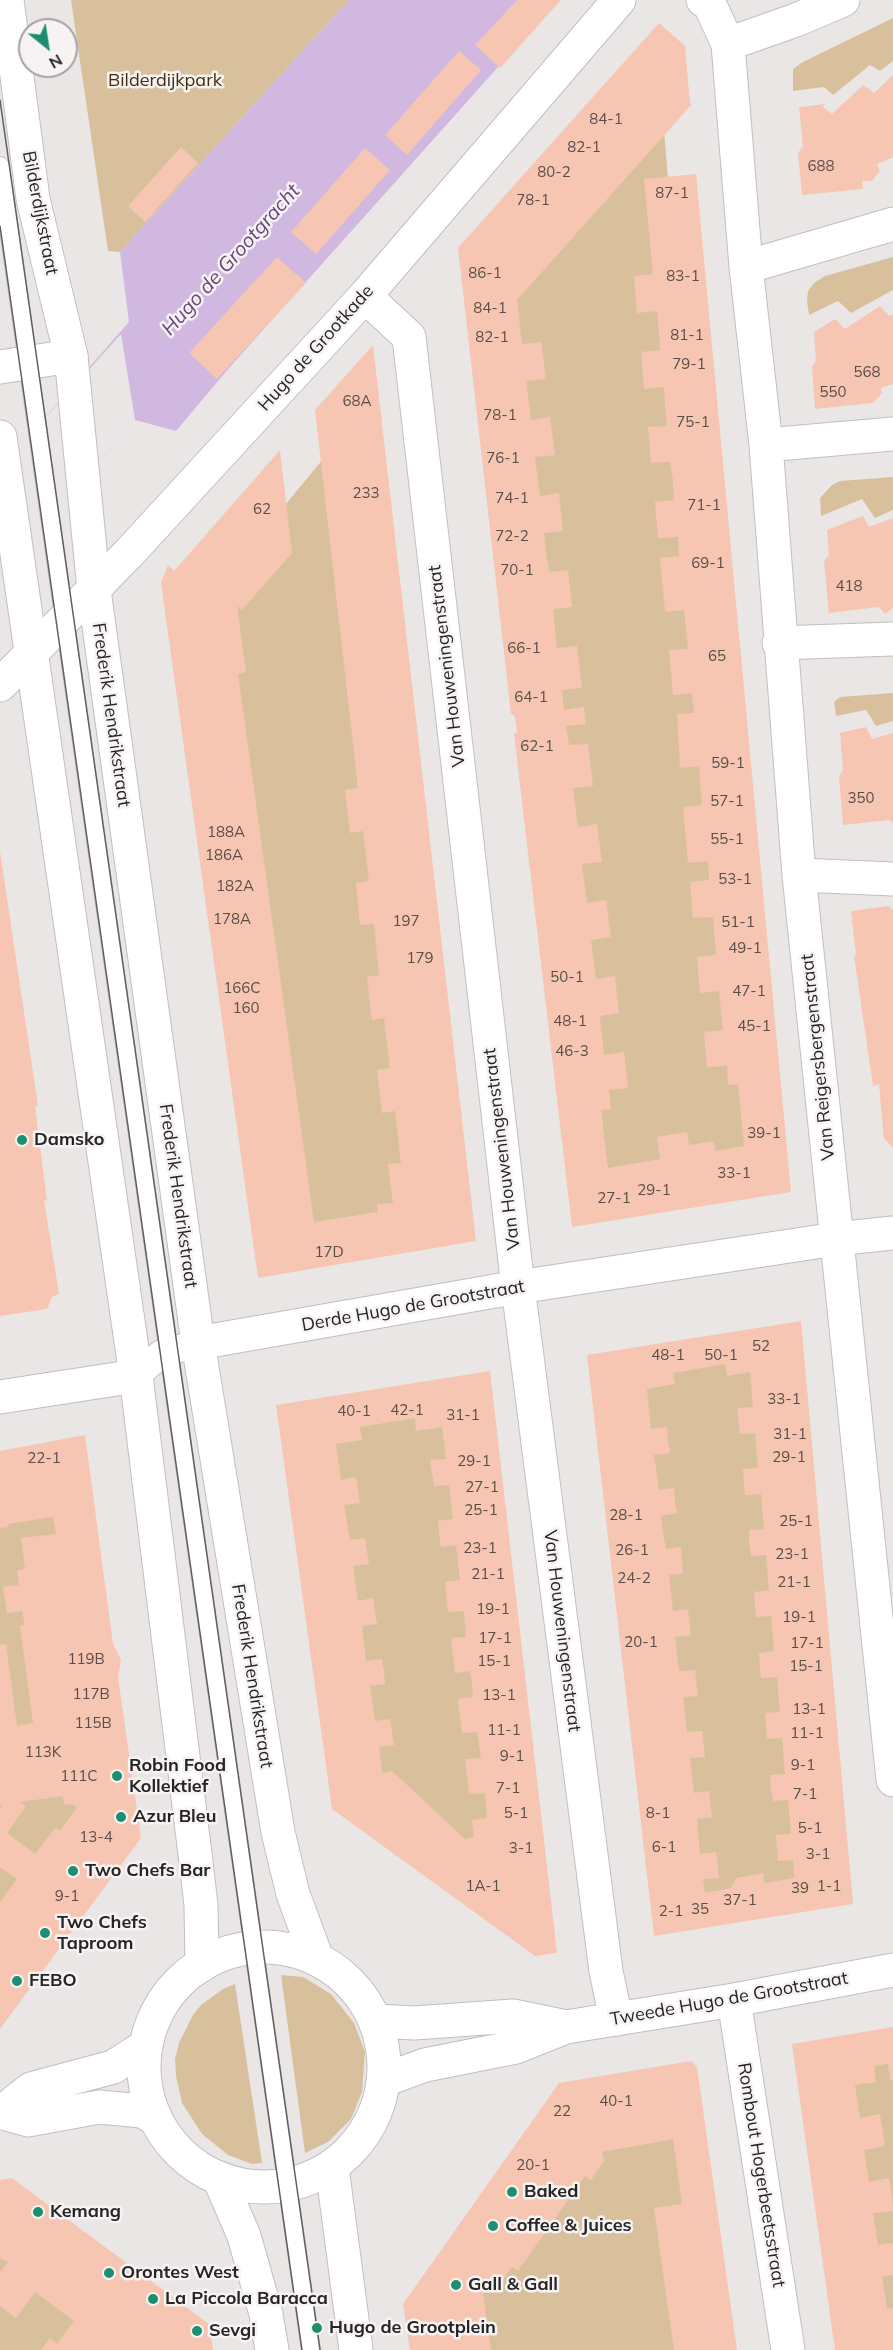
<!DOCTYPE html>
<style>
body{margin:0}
#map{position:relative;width:893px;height:2350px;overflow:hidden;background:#eae6e6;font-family:Mulish,sans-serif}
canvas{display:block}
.north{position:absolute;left:18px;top:18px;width:60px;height:60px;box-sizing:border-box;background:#f8f3f3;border:2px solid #a4a1a1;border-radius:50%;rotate:150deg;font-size:16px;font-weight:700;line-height:24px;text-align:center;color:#262525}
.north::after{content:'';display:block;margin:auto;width:21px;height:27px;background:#1d8e70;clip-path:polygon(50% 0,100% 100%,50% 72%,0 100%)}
</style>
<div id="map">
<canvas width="893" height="2350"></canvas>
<div class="north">N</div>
</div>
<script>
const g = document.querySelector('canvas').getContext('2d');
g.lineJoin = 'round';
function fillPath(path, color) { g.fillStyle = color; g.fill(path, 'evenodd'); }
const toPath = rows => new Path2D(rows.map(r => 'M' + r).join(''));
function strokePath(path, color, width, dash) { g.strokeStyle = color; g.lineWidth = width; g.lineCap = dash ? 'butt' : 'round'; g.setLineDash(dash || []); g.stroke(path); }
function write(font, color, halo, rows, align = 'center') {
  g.font = font + ' Mulish,sans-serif'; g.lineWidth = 5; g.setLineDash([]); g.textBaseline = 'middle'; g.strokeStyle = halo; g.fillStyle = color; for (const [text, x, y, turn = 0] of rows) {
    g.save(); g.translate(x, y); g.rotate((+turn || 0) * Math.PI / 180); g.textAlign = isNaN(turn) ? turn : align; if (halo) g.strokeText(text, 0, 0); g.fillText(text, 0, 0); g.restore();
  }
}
fillPath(toPath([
 [71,0,349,0,120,252,108,251],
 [893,18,893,61,880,71,870,65,833,95,824,87,793,91,793,69,803,62],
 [661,93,748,1155,609,1180,503,285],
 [893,257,893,290,851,313,838,301,809,315,807,301,808,291,814,283,825,276],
 [338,441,411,1207,297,1229,212,593],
 [893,477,893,510,875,518,862,499,821,516,820,498,832,485,840,481],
 [893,693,893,721,876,726,866,710,836,716,834,702,840,697],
 [770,1355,804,1899,705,1912,640,1368],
 [453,1399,518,1916,370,1792,320,1416],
 [54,1496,102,1820,0,1974,0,1504],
 [281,1975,303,1977,331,1994,354,2023,365,2052,362,2092,351,2119,328,2142,305,2153],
 [235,1984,262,2163,252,2164,228,2155,202,2134,182,2103,176,2076,175,2059,179,2043,193,2015,201,2005,223,1989],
 [893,2056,893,2350,848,2057],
 [690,2115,715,2350,461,2350,458,2324,585,2126],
 [0,2234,149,2350,0,2350]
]), '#d9c09d');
fillPath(toPath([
 [349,0,558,0,229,368,176,431,135,420,0,575,30,435,129,322,120,252]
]), '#d0b8e1');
fillPath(toPath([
 [121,334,135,420,0,575,0,468]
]), '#eae6e6');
fillPath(toPath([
 [517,0,561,0,500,68,475,45],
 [659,23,685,46,690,104,693,103,517,300,522,344,541,342,546,379,526,381,531,420,550,417,555,455,535,457,540,496,559,493,563,531,544,533,546,552,549,572,568,570,572,607,553,609,557,648,577,646,582,688,562,690,564,710,584,707,586,724,566,726,569,745,588,744,593,786,573,788,578,827,597,824,602,862,582,864,587,903,606,900,611,937,591,940,596,979,615,976,619,1013,600,1016,604,1055,624,1052,628,1088,609,1090,611,1109,601,1110,606,1154,608,1168,660,1159,657,1137,687,1132,689,1145,714,1141,715,1151,744,1146,738,1084,728,1085,727,1066,707,1067,704,1032,723,1030,719,991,700,993,697,957,716,955,713,917,693,918,690,882,709,880,708,861,688,863,683,807,702,805,699,766,680,768,677,714,694,713,692,693,673,695,669,650,688,649,684,610,665,612,660,558,679,556,678,537,658,538,655,502,674,500,673,481,670,462,651,463,648,427,667,426,665,406,664,387,644,389,641,352,660,350,659,331,657,311,637,313,634,276,653,274,644,179,696,174,791,1192,572,1227,514,734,517,732,515,716,511,714,458,248],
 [459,51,481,70,407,155,385,135],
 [893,75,893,157,877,164,880,171,872,181,862,181,863,189,802,195,798,153,803,146,799,107,826,104,822,106,832,114,863,85,874,93],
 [181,147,198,163,145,222,128,206],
 [365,148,390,170,316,254,291,232],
 [277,257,306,283,217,379,189,353],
 [880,306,889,316,893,314,893,384,881,388,882,393,873,403,815,409,812,367,816,361,814,332,835,319,845,329],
 [373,345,476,1241,258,1278,161,583,168,565,174,571,280,450,292,553,242,610,237,606,246,672,238,674,314,1222,378,1212,377,1204,393,1203,388,1164,401,1163,395,1111,382,1113,377,1070,390,1068,384,1018,372,1020,367,977,379,975,374,924,360,925,356,883,369,881,363,831,350,833,345,790,358,788,315,410],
 [863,516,869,527,893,518,893,608,885,614,879,607,829,613,824,561,829,555,827,530],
 [866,727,872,739,893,733,893,823,890,820,843,825,839,776,843,770,840,733],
 [0,851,38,1106,35,1106,47,1201,44,1200,59,1294,52,1297,47,1309,0,1316],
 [888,906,893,910,893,1147,884,1139,879,1084,873,1086,854,956,856,955,851,911],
 [801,1321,853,1904,654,1936,587,1355],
 [725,1364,727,1376,750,1372,753,1407,737,1408,740,1434,755,1433,758,1468,743,1469,745,1495,761,1494,764,1529,749,1530,749,1543,751,1556,766,1555,769,1590,754,1592,756,1617,771,1616,774,1651,759,1653,761,1678,777,1677,780,1712,765,1713,767,1739,782,1738,785,1774,770,1775,771,1788,773,1801,788,1800,791,1834,776,1835,778,1861,793,1860,794,1878,764,1883,763,1873,736,1878,731,1888,705,1893,703,1879,719,1878,716,1852,700,1854,697,1819,712,1817,709,1791,694,1793,690,1758,705,1757,702,1731,687,1732,683,1697,698,1696,695,1670,679,1671,675,1637,691,1635,688,1609,673,1611,669,1575,683,1573,681,1547,666,1549,663,1533,661,1516,677,1513,675,1501,674,1488,659,1490,654,1455,670,1453,668,1440,667,1427,651,1429,647,1389,675,1384,673,1373],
 [490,1371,557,1953,535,1956,332,1809,276,1405],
 [415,1418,416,1431,442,1427,444,1442,446,1459,430,1460,434,1486,449,1485,453,1519,438,1521,439,1534,441,1547,456,1545,460,1580,445,1582,448,1612,464,1611,466,1637,451,1638,455,1673,470,1671,472,1684,473,1697,458,1699,462,1733,477,1732,481,1758,465,1759,469,1794,485,1793,487,1818,472,1820,474,1837,465,1839,392,1771,382,1773,379,1747,394,1745,390,1719,375,1721,370,1686,385,1684,384,1672,382,1659,366,1661,362,1626,377,1624,373,1598,358,1601,353,1566,369,1564,365,1538,350,1540,344,1505,360,1503,358,1491,356,1477,341,1480,336,1444,362,1440,360,1427],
 [85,1435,113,1644,121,1660,118,1677,141,1838,0,2029,0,1902,17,1879,0,1867,0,1809,3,1805,0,1805,0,1645,6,1644,17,1726,33,1723,20,1626,25,1625,22,1611,7,1613,3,1587,19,1585,17,1571,25,1569,21,1538,56,1534,53,1517,8,1524,8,1527,0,1528,0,1451],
 [63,1796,64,1805,72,1804,77,1808,60,1831,55,1828,35,1854,7,1833,26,1806,20,1802],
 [893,2027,893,2080,890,2080,888,2064,874,2066,876,2082,855,2085,860,2118,880,2114,885,2146,864,2150,869,2182,889,2178,892,2194,893,2211,873,2213,878,2245,893,2243,893,2275,882,2277,887,2309,893,2308,893,2350,835,2350,792,2044],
 [691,2061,697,2067,737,2350,674,2350,654,2208,682,2204,673,2139,602,2152,604,2161,591,2180,585,2176,518,2271,512,2267,494,2292,488,2288,483,2293,491,2350,410,2350,403,2304,559,2083],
 [12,2178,209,2324,213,2350,41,2350,50,2338,57,2344,74,2321,35,2292,16,2318,0,2306,0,2272,8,2262,0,2258,0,2180]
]), '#f6c6b2');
const service = toPath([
 [0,166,311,2350]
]);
const pedestrian = toPath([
 [136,1376,161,1354,198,1343]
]);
const minor = toPath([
 [703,0,709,3,728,44,746,267,766,445,799,875,893,1780],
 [728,44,796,20,843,0],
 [746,267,893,224],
 [365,296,409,337,518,1287,606,1971,616,2019],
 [0,367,71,356],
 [766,445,893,434],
 [779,643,893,639],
 [0,685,129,553,365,296,619,0],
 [799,875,893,879],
 [198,1343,518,1287,836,1239,893,1233],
 [0,1397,136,1376],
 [734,2000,788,2350]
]);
const tertiary = toPath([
 [7,0,33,199,71,356,94,590,198,1343,278,1832,293,1894,317,1959],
 [0,437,136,1376,196,1862,201,1905,202,1965],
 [332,2167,356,2350],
 [219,2178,244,2236,266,2314,272,2350]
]);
const secondary = toPath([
 '144 2067a120 120 0 1 1 240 0a120 120 0 1 1-240 0Z',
 [376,2021,414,2023,513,2016,566,2027],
 [384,2080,425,2065,516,2047,566,2027,734,2000,893,1970],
 [0,2112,28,2120,99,2107,142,2111,156,2119],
 [2,2112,31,2089,113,2067,146,2046]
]);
strokePath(service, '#c3bebe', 20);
strokePath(pedestrian, '#c3bebe', 29);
strokePath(minor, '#c3bebe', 35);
strokePath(tertiary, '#c3bebe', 35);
strokePath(secondary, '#c3bebe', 35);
strokePath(service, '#fff', 18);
strokePath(pedestrian, '#fff', 27);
strokePath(minor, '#fff', 33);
strokePath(tertiary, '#fff', 33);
strokePath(secondary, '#fff', 33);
strokePath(toPath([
 [0,100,320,2350],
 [0,226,302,2350]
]), '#605e5e', 1.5);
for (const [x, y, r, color] of [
 [22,1140,6,"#1d8e70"],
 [117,1776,6,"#1d8e70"],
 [121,1817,6,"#1d8e70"],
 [73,1871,6,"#1d8e70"],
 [45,1933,6,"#1d8e70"],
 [17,1981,6,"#1d8e70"],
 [512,2192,6,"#1d8e70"],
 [38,2212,6,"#1d8e70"],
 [493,2226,6,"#1d8e70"],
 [109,2273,6,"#1d8e70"],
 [456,2285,6,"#1d8e70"],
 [153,2299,6,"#1d8e70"],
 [317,2328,6,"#1d8e70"],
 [197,2331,6,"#1d8e70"]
]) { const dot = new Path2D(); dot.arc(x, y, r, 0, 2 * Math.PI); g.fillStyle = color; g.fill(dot); strokePath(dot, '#f8f3f3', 2); }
write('15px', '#5a4d48', null, [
 ["84-1",606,119],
 ["82-1",584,147],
 ["688",821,166],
 ["80-2",554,172],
 ["87-1",672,193],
 ["78-1",533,200],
 ["86-1",485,273],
 ["83-1",683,276],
 ["84-1",490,308],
 ["81-1",687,335],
 ["82-1",492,337],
 ["79-1",689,364],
 ["568",867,372],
 ["550",833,392],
 ["68A",357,401],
 ["78-1",500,415],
 ["75-1",693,422],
 ["76-1",503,458],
 ["233",366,493],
 ["74-1",512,498],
 ["71-1",704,505],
 ["62",262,509],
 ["72-2",512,536],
 ["69-1",708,563],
 ["70-1",517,570],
 ["418",849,586],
 ["66-1",524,648],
 ["65",717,656],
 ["64-1",531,697],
 ["62-1",537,746],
 ["59-1",728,763],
 ["350",861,798],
 ["57-1",727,801],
 ["188A",226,832],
 ["55-1",727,839],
 ["186A",224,855],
 ["53-1",735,879],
 ["182A",235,886],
 ["178A",232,919],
 ["197",406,921],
 ["51-1",738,922],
 ["49-1",745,948],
 ["179",420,958],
 ["50-1",567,977],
 ["166C",242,988],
 ["47-1",749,991],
 ["160",246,1008],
 ["48-1",570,1021],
 ["45-1",754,1026],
 ["46-3",572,1051],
 ["39-1",764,1133],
 ["33-1",734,1173],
 ["29-1",654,1190],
 ["27-1",614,1198],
 ["17D",329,1252],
 ["52",761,1346],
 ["48-1",668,1355],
 ["50-1",721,1355],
 ["33-1",784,1399],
 ["42-1",407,1410],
 ["40-1",354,1411],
 ["31-1",463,1415],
 ["31-1",790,1434],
 ["29-1",789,1457],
 ["22-1",44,1458],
 ["29-1",474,1461],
 ["27-1",482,1487],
 ["25-1",481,1510],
 ["28-1",626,1515],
 ["25-1",796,1521],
 ["23-1",480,1548],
 ["26-1",632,1550],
 ["23-1",792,1554],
 ["21-1",488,1574],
 ["24-2",634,1578],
 ["21-1",794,1582],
 ["19-1",493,1609],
 ["19-1",799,1617],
 ["17-1",495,1638],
 ["20-1",641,1642],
 ["17-1",807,1643],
 ["119B",86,1659],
 ["15-1",494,1661],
 ["15-1",806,1666],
 ["117B",91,1694],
 ["13-1",499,1695],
 ["13-1",809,1709],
 ["115B",93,1723],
 ["11-1",504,1730],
 ["11-1",807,1733],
 ["113K",43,1752],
 ["9-1",512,1756],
 ["9-1",803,1765],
 ["111C",79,1776],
 ["7-1",508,1788],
 ["7-1",805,1794],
 ["5-1",516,1813],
 ["8-1",658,1813],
 ["5-1",810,1828],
 ["13-4",96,1837],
 ["6-1",664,1847],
 ["3-1",521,1848],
 ["3-1",818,1854],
 ["1A-1",483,1886],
 ["1-1",829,1886],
 ["39",800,1888],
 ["9-1",67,1896],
 ["37-1",740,1900],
 ["35",700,1909],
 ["2-1",671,1911],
 ["40-1",616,2101],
 ["22",562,2111],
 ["20-1",533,2165]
]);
write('18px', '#422e0e', '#f8f3f3', [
 ["Bilderdijkpark",165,81]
]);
write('18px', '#262525', '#f8f3f3', [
 ["Bilderdijkstraat",40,213,79],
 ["Hugo de Grootkade",316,348,-48],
 ["Van Houweningenstraat",447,666,-97],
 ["Frederik Hendrikstraat",111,715,82],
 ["Van Reigersbergenstraat",818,1057,-96],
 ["Van Houweningenstraat",502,1149,-97],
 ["Frederik Hendrikstraat",178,1196,82],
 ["Derde Hugo de Grootstraat",413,1306,-10],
 ["Van Houweningenstraat",562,1631,83],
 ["Frederik Hendrikstraat",252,1676,81],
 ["Tweede Hugo de Grootstraat",729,1999,-10],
 ["Rombout Hogerbeetsstraat",761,2175,81]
]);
write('bold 18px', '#262525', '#f8f3f3', [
 ["Damsko",34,1140],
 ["Robin Food",129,1766],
 ["Kollektief",129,1787],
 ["Azur Bleu",133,1817],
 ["Two Chefs Bar",85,1871],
 ["Two Chefs",57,1923],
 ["Taproom",57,1944],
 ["FEBO",29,1981],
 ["Baked",524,2192],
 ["Kemang",50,2212],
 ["Coffee & Juices",505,2226],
 ["Orontes West",121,2273],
 ["Gall & Gall",468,2285],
 ["La Piccola Baracca",165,2299],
 ["Hugo de Grootplein",329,2328],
 ["Sevgi",209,2331]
], 'left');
write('italic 20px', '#66467b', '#f8f3f3', [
 ["Hugo de Grootgracht",231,260,-48]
]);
</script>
